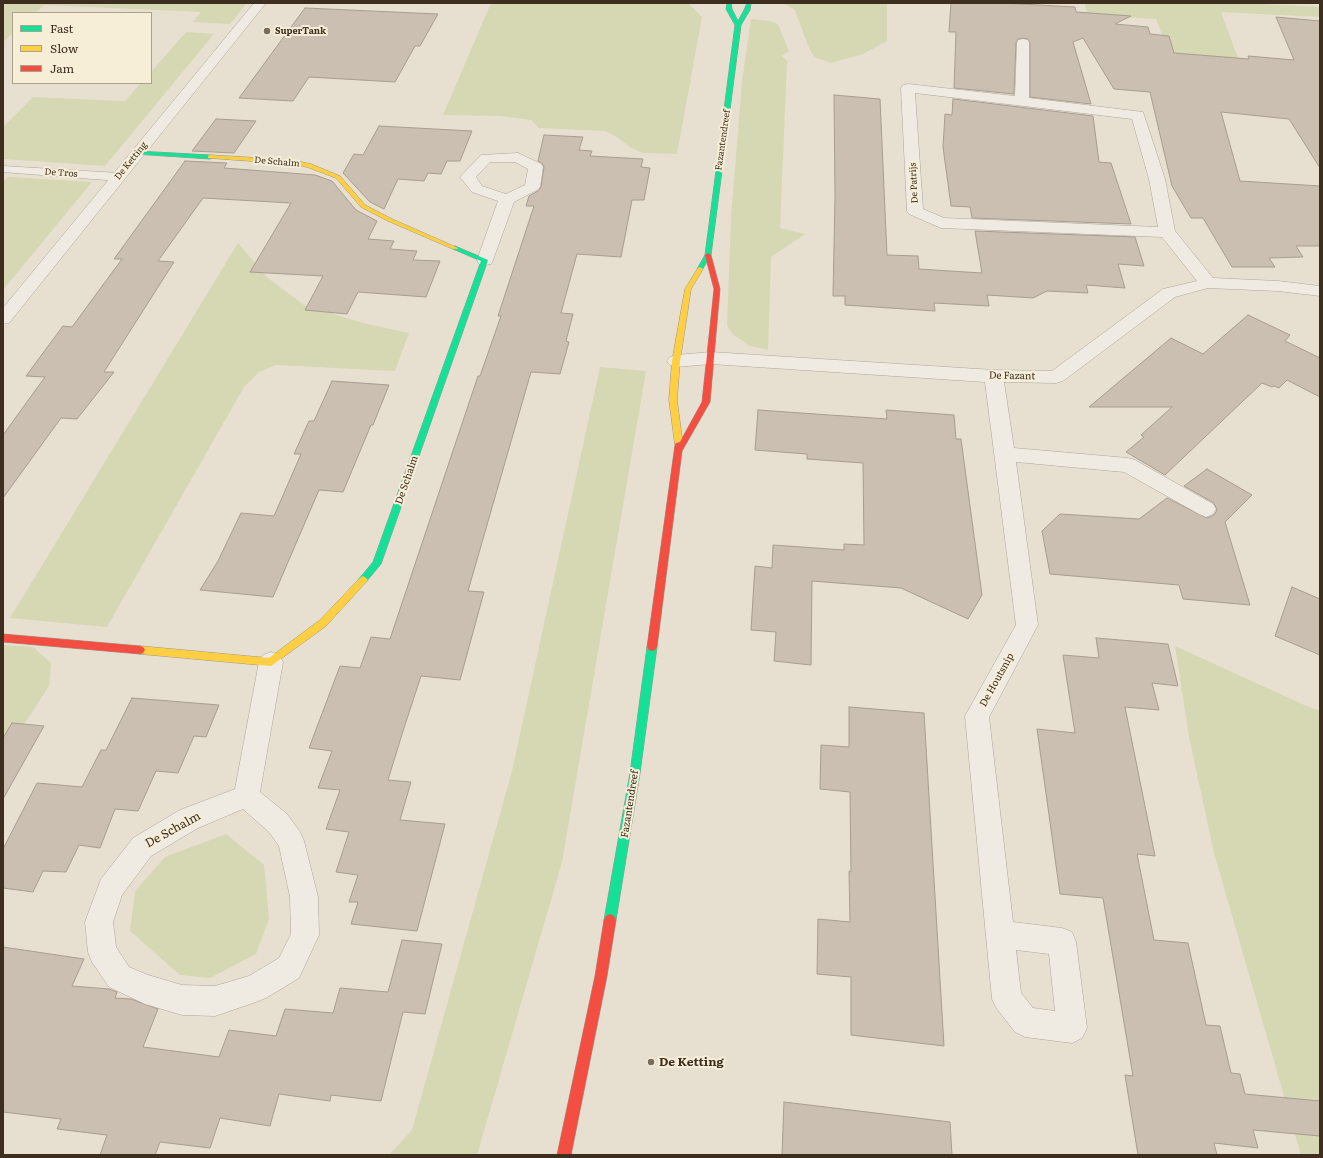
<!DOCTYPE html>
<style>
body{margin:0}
#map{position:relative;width:1323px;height:1158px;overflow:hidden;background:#e7e0d1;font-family:Literata,serif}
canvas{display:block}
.frame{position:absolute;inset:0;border:4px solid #3d2e20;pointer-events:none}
.legend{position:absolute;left:12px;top:12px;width:140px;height:72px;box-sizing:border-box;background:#f7eed8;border:1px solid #ada18e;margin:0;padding:5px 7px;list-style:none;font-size:12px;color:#3d2e20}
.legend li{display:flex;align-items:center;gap:8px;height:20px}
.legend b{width:20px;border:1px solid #ada18e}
</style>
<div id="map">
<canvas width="1323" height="1158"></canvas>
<div class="frame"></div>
<ul class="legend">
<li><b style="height:5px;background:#16e098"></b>Fast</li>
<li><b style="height:5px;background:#ffcf43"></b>Slow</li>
<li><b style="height:5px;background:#f24e42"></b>Jam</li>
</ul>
</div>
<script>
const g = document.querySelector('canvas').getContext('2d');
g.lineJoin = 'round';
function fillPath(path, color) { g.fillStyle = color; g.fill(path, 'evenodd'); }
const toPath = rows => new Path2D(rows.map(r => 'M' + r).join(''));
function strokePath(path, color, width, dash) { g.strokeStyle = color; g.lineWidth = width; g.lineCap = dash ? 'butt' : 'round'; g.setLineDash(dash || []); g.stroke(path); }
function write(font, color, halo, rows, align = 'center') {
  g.font = font + ' Literata,serif'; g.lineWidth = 4; g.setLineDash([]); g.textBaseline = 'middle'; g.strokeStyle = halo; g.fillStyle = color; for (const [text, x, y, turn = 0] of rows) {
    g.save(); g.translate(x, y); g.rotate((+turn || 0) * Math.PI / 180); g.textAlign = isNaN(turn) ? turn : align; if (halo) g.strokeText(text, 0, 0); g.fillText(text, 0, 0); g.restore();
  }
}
fillPath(toPath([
 [3,3,247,3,230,24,193,22,201,12,44,5,35,13,13,13,13,33,3,42],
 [491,3,688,3,702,17,677,154,642,153,630,147,617,137,605,131,539,128,531,120,500,116,443,115],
 [783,3,887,3,887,41,863,54,831,63,814,57,808,46,795,10],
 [1084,3,1245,3,1320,7,1320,17,1221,12,1239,61,1170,56,1156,19,1088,15],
 [751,19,769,21,778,24,789,51,782,56,787,61,780,228,805,234,771,257,768,350,750,346,734,335,727,326,731,217,742,81],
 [186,32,214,34,105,166,3,159,3,127,33,97,125,101,141,83,151,83,151,72],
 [8,177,92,182,3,290,3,182],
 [238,243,268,278,304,305,363,323,409,333,395,371,276,365,259,372,244,387,107,627,10,618],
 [600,367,646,371,562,862,477,1155,389,1155,412,1130,512,771],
 [3,645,33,647,51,663,49,686,14,740,3,751],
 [1175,646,1302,704,1320,711,1320,1155,1301,1155,1214,853,1189,737],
 [226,834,264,865,269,919,256,954,210,978,180,975,130,931,135,891,165,857]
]), '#d6d7b3');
const building = toPath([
 [951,3,1003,3,1075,7,1076,12,1131,16,1115,24,1148,27,1150,34,1169,36,1174,53,1249,59,1248,56,1294,60,1276,17,1320,21,1320,168,1289,119,1221,112,1240,181,1320,186,1320,246,1296,246,1303,257,1269,258,1275,267,1232,267,1203,218,1191,218,1172,186,1150,92,1114,89,1083,38,1073,42,1091,104,1030,97,1030,43,1028,39,1023,38,1018,39,1016,43,1014,94,954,88,956,32,949,32,951,3],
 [305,8,327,9,438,14,420,46,415,46,395,82,309,77,293,101,239,98,305,8],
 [834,95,880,99,887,255,918,256,919,269,982,273,975,231,1135,237,1144,266,1118,264,1125,288,1086,285,1088,293,1047,291,1033,298,987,295,989,306,934,303,935,311,845,305,845,296,833,296,835,196,834,95],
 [953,99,1093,116,1099,162,1111,163,1131,224,972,218,970,207,951,206,943,147,945,114,952,115,953,99],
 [216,119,256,121,234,153,192,151,216,119],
 [379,126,472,131,460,161,447,161,441,174,428,173,424,181,398,179,384,209,370,202,343,173,354,154,363,155,379,126],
 [544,135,583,137,579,150,592,151,590,156,643,159,641,167,650,168,644,200,632,200,621,257,577,254,561,313,573,314,566,341,569,342,560,374,531,372,468,591,484,592,460,680,421,676,403,731,388,780,411,782,400,820,445,824,417,931,351,924,358,902,349,902,358,875,336,872,349,832,326,829,340,790,318,788,332,751,309,748,340,666,360,668,371,637,390,639,478,376,480,376,501,316,498,316,534,206,526,206,529,196,538,191,541,187,544,167,542,163,538,161,544,135],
 [185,161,227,163,224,168,315,175,332,181,356,210,377,221,368,239,394,241,390,249,417,251,413,260,440,261,426,297,358,292,347,314,305,310,323,276,250,272,291,203,203,198,158,261,174,262,104,372,114,372,77,419,61,418,3,498,3,435,45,377,26,376,63,326,72,327,122,259,114,259,185,161],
 [1248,315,1290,335,1285,341,1320,358,1320,397,1287,380,1279,388,1274,386,1272,387,1262,383,1165,475,1126,452,1144,437,1141,435,1172,407,1089,407,1171,338,1203,354,1248,315],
 [332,381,389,385,373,425,371,425,343,492,319,490,273,597,200,590,218,561,241,513,274,516,301,454,294,454,309,421,314,421,332,381],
 [758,410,887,419,886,410,954,415,956,439,961,439,982,595,968,619,901,588,812,581,811,665,774,661,776,632,751,630,755,566,772,568,773,545,844,550,844,544,864,545,863,463,807,459,807,454,755,450,758,410],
 [1207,469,1252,495,1225,522,1250,605,1183,599,1179,585,1050,574,1042,531,1060,514,1139,519,1167,498,1207,518,1214,515,1217,510,1214,503,1184,486,1207,469],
 [1292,587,1320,599,1320,655,1275,636,1292,587],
 [1096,638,1168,644,1178,686,1152,683,1159,710,1125,707,1155,856,1137,854,1154,940,1188,943,1206,1025,1220,1026,1231,1073,1240,1074,1245,1094,1320,1101,1320,1136,1253,1130,1258,1148,1214,1143,1217,1155,1138,1155,1125,1075,1133,1076,1103,898,1060,894,1037,729,1075,733,1063,655,1099,658,1096,638],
 [132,698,219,705,206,737,194,736,178,773,156,771,138,811,115,809,100,848,79,845,66,872,43,871,33,892,3,888,3,849,37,783,82,787,101,750,106,750,132,698],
 [849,707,924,713,944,1046,851,1035,851,977,817,974,818,919,850,922,849,871,851,872,850,792,820,789,821,745,849,747,849,707],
 [12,723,44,726,3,799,3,738,12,723],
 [402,940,442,944,425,1014,403,1012,381,1101,331,1095,330,1101,279,1094,270,1126,220,1118,210,1148,160,1142,155,1155,100,1155,107,1135,57,1129,61,1119,3,1112,3,947,84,959,72,986,109,989,117,992,115,998,131,999,158,1009,143,1047,219,1057,229,1030,276,1036,285,1009,333,1013,340,988,388,992,402,940],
 [784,1102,950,1122,952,1155,782,1155,784,1102]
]);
fillPath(building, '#cbbfb2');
strokePath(building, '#a89c90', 1);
const lane = toPath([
 [3,166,119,173,123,175,125,177,123,179,119,181,3,172,3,166]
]);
const street = toPath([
 [254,3,266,3,9,323,3,324,3,308,254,3],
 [1023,39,1028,40,1029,43,1029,98,1143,112,1165,179,1175,231,1213,278,1278,281,1320,286,1320,296,1278,291,1208,288,1175,297,1063,381,1056,383,1004,382,1014,448,1128,458,1135,460,1213,504,1216,509,1213,514,1206,517,1199,514,1124,472,1016,462,1038,625,989,717,1013,922,1062,928,1072,932,1076,942,1087,1028,1082,1038,1072,1043,1025,1037,1015,1032,997,1009,992,999,965,716,1016,625,985,382,711,364,676,367,670,365,667,361,670,357,676,355,711,352,994,370,1052,371,1163,289,1197,281,1162,237,941,228,909,214,907,211,901,88,903,85,908,84,1015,96,1017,43,1018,40,1023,39],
 [915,93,1132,119,1149,179,1158,227,944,218,923,209,915,93],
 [1016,950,1049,954,1055,1011,1033,1008,1021,993,1016,950],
 [518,153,541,164,543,167,540,187,537,190,514,202,493,260,491,264,485,265,479,264,477,260,498,201,472,192,460,177,481,155,518,153],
 [490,162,515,162,528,169,525,185,506,194,482,186,476,177,490,162],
 [271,652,279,655,283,662,260,792,287,814,300,832,304,841,318,897,319,935,299,978,266,998,256,1002,215,1016,182,1015,145,1004,109,987,92,962,88,952,85,922,101,879,133,838,180,810,235,789,259,662,263,655,271,652],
 [243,809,269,832,279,846,290,897,291,934,279,958,249,976,215,986,182,985,148,975,129,967,116,947,113,922,122,895,151,856,198,828,243,809]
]);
const fast = toPath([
 [727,3,731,3,732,9,738,21,744,10,747,3,751,3,750,10,741,25,711,255,702,270,700,271,697,269,705,255,735,25,726,9,727,3],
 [137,151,210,155,213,157,210,159,135,154,134,153,137,151],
 [455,246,488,260,381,564,366,582,363,584,360,582,358,580,373,562,481,261,453,249,453,247,455,246],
 [652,643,655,644,657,647,640,773,616,920,614,924,610,926,606,924,604,920,630,773,647,647,649,644,652,643]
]);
const slow = toPath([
 [210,155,292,160,311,164,340,176,365,205,392,219,458,248,457,249,453,249,388,221,361,207,336,178,307,167,292,164,208,158,208,156,210,155],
 [700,267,703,269,691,289,680,361,677,400,683,445,679,448,675,445,669,400,672,361,685,289,698,268,700,267],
 [363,576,366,578,368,580,366,582,326,626,271,666,140,654,137,653,135,650,137,647,140,646,269,658,320,620,360,578,363,576]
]);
const jam = toPath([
 [708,253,711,255,720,289,710,402,682,451,657,647,655,650,652,651,649,650,647,647,675,445,676,443,680,442,702,402,714,289,705,255,708,253],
 [3,634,140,646,143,647,145,650,143,653,140,654,3,642,3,634],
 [610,914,614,916,616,920,607,976,571,1155,557,1155,595,976,604,920,606,916,610,914]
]);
strokePath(lane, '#ada599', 1);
strokePath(street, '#ada599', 1);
strokePath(fast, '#9c958a', 1);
strokePath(slow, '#9c958a', 1);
strokePath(jam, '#9c958a', 1);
fillPath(lane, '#efebe3');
fillPath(street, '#efebe3');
fillPath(fast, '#16e098');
fillPath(slow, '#ffcf43');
fillPath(jam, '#f24e42');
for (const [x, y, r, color] of [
 [267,31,4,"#786c5e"],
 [651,1062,4,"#786c5e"]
]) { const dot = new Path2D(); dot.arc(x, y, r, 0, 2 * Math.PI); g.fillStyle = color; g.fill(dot); strokePath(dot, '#f7eed8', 1.5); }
write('bold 9px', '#3d2e20', '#f7eed8', [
 ["SuperTank",275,31]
], 'left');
write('9px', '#3d2e20', '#f7eed8', [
 ["Fazantendreef",723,140,-82],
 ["De Ketting",131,161,-51],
 ["De Schalm",277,162,5],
 ["De Tros",61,173,4],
 ["De Patrijs",914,183,-93]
]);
write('10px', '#3d2e20', '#f7eed8', [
 ["De Fazant",1012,376,1],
 ["De Schalm",407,480,-71],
 ["De Houtsnip",997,680,-61],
 ["Fazantendreef",630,804,-81]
]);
write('12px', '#3d2e20', '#f7eed8', [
 ["De Schalm",173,830,-29]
]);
write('bold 12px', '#3d2e20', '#f7eed8', [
 ["De Ketting",659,1062]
], 'left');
</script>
